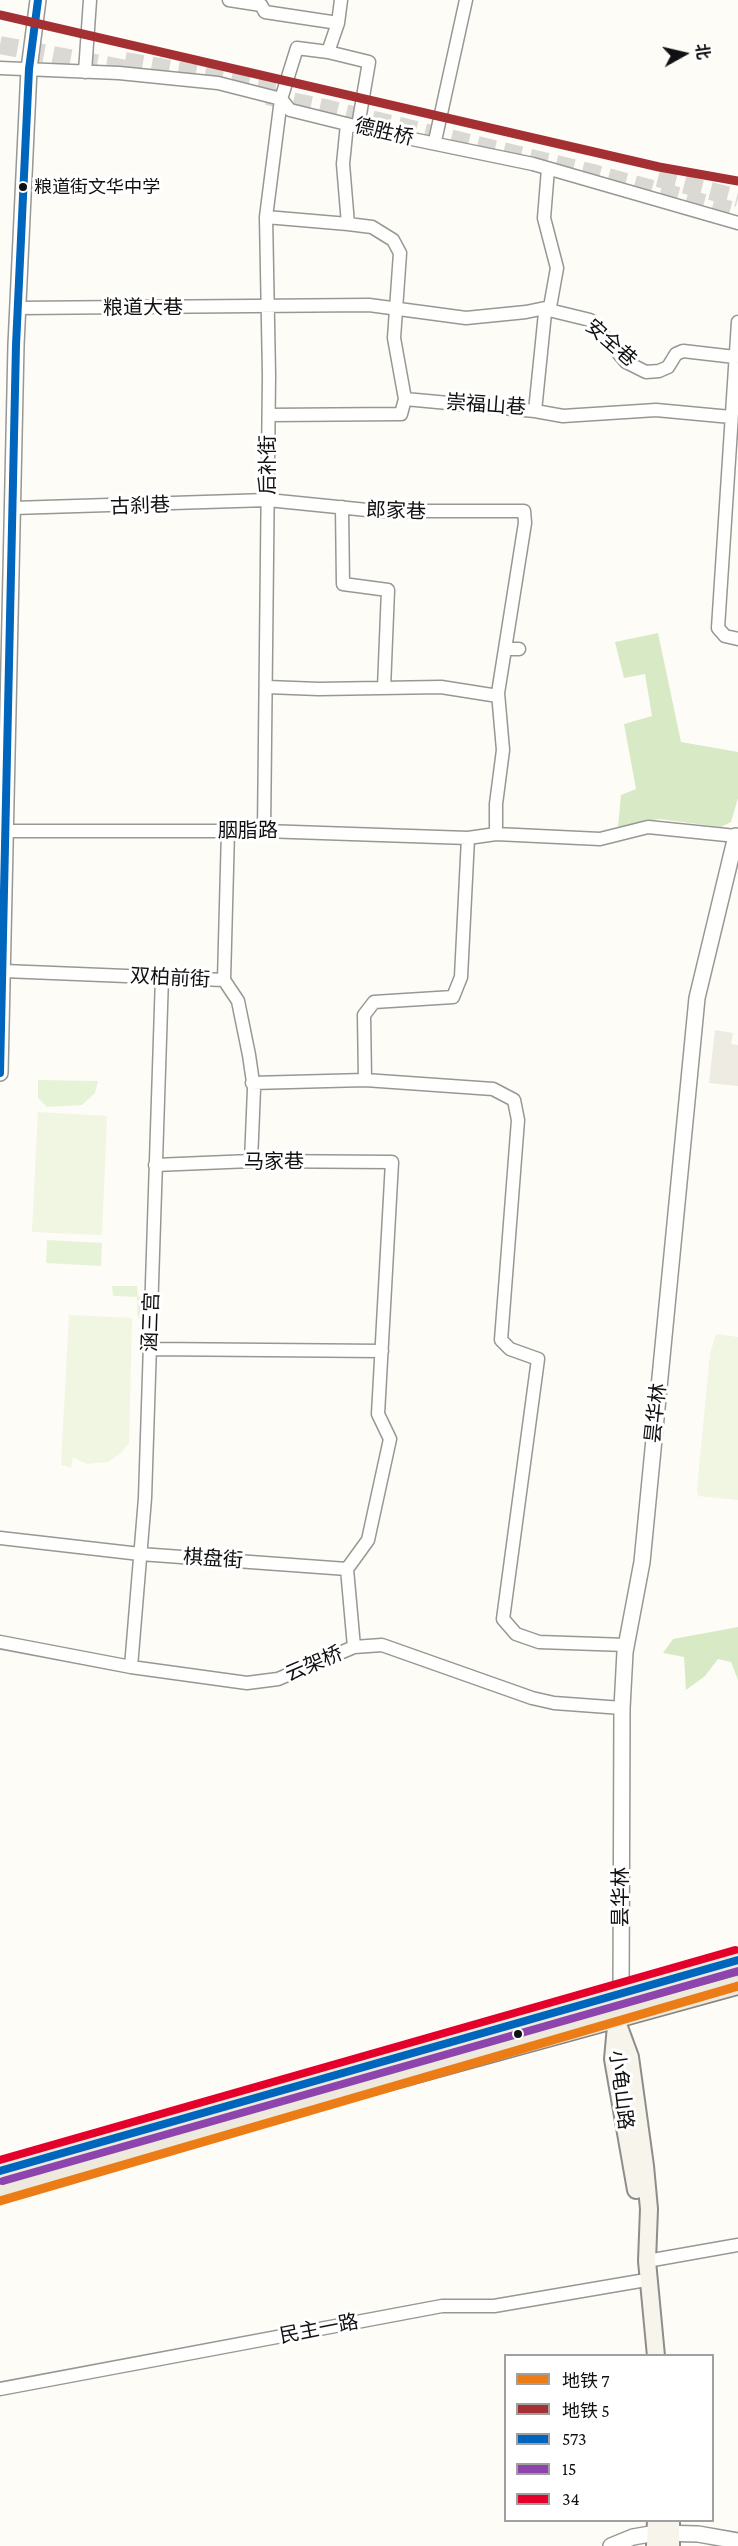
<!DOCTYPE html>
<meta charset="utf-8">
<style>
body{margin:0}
#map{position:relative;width:738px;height:2546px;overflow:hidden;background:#fdfcf7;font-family:"Crimson Pro","Noto Sans SC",serif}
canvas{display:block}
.legend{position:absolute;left:504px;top:2354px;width:210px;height:168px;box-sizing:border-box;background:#fff;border:2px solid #a0a0a0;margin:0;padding:8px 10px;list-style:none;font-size:18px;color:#111}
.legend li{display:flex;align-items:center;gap:12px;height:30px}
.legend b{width:30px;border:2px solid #a0a0a0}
.north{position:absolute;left:654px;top:24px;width:60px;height:60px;-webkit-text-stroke:4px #fff;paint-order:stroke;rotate:82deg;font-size:16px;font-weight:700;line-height:24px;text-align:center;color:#111}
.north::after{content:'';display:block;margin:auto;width:21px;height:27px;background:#111;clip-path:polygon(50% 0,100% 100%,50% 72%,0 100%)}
</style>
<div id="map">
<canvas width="738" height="2546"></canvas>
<ul class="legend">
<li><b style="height:8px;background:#eb7c16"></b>地铁 7</li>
<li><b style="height:8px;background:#a43034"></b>地铁 5</li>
<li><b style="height:8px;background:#0065bd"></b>573</li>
<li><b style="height:8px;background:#8e44ad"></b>15</li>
<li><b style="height:8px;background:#e4002b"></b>34</li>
</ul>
<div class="north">北</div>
</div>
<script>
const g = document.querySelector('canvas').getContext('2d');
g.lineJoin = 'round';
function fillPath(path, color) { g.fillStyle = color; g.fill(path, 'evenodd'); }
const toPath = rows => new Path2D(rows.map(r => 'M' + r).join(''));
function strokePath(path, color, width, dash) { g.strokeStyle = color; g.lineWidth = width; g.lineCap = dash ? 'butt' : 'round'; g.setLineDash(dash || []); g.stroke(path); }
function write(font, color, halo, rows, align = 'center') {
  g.font = font + ' "Crimson Pro","Noto Sans SC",serif'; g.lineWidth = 6; g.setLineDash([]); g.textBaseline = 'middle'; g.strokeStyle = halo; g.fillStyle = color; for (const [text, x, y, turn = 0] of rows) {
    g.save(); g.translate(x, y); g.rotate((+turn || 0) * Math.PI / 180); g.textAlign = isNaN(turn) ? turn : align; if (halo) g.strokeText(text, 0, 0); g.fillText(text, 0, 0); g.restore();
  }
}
fillPath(toPath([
 [38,1080,98,1081,95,1093,82,1105,47,1107,38,1098],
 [47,1240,102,1243,101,1266,46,1263],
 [112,1286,137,1286,138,1297,151,1295,151,1319,138,1318,137,1297,113,1296]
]), '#e7f3d7');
fillPath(toPath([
 [658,633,681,742,738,752,738,798,731,822,721,827,659,819,618,827,621,795,636,789,624,724,652,716,645,674,624,678,615,642],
 [738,1627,738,1680,731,1662,718,1659,705,1676,686,1690,684,1657,663,1653,673,1639]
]), '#d8eac5');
fillPath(toPath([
 [38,1112,107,1116,102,1235,32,1232],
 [69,1315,132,1318,129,1443,121,1453,108,1462,87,1464,73,1457,71,1468,61,1465],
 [716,1334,738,1337,738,1500,698,1496,697,1489,710,1354]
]), '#f0f6e1');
fillPath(toPath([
 [715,1030,733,1033,731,1044,738,1045,738,1086,709,1083]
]), '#edebe2');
strokePath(toPath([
 [0,45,137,71],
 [125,61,284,89],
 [267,96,325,108,593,173,738,212],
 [658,178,738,198]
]), '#dad9d4', 18, [18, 9]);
const minor = toPath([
 [229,0,261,5,265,12,338,23],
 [341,0,338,23,328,52,369,62,358,126],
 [0,68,119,73,218,83,281,99,290,110,383,133,533,164,738,223],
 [85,72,90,0],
 [435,141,466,0],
 [548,169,544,218,557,268,550,307,553,311,590,320,626,362,646,372,659,371,668,367,676,354,683,351,735,357],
 [266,217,348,224,343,164,347,124],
 [17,308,369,305,466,318,526,312,550,307],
 [738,322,718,628,725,636,738,639],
 [405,399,535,411,545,313,550,307],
 [535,411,563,416,656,410,731,417],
 [269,415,401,414,405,399,394,338,400,253,393,240,372,227,348,224],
 [342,507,343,584,388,590,384,688],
 [13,508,268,500,377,511,524,511,525,523,498,693,503,750,496,804,496,834],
 [510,649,519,649],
 [267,687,319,689,441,687,498,696],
 [0,831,264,831,468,838,496,834,600,839,648,827,736,836],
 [264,831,269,375,266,217,281,99,297,48,328,52],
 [4,971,224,980],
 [224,980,238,1001,249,1055,254,1089,251,1161],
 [224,980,228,831],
 [365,1080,364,1015,374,1002,453,997,461,977,468,838],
 [252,1083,365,1080,493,1089,514,1100,518,1120,501,1340,510,1349,538,1359,503,1619,516,1634,539,1642,626,1645],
 [155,1165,251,1161,392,1162,378,1414,390,1439,368,1540,347,1569],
 [150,1349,382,1351],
 [0,1538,140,1554,347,1569,354,1647],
 [0,1642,131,1667,247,1683,278,1679,354,1647,382,1645,532,1698,554,1703,622,1708],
 [131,1667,145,1498,162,977],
 [647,2261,738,2245],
 [0,2389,442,2306,494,2306,640,2281]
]);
const tertiary = toPath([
 [0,1073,16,345,29,69,38,0],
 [621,1995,622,1708,625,1652,642,1562,697,998,736,836],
 [611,2546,633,2537,656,2533,698,2534,738,2541]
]);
const secondary = toPath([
 [616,2019,630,2057,645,2166,649,2209,647,2261,656,2356],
 [616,2026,613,2059,636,2190],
 [671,2520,671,2546],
 [655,2546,656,2520]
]);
const primary = toPath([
 [0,2171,738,1960],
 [0,2194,346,2093,738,1985]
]);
strokePath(minor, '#979795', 15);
strokePath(tertiary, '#979795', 18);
strokePath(secondary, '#8e8d8b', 20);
strokePath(primary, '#858482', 21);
strokePath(minor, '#fffffe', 12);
strokePath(tertiary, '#fffffe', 15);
strokePath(secondary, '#f6f4eb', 16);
strokePath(primary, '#ede9dc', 18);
strokePath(toPath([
 [0,1073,16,345,29,69,38,0],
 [0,2171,738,1960]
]), '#0065bd', 8);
strokePath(toPath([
 [3,2181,738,1971]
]), '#8e44ad', 8);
strokePath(toPath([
 [0,2160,735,1950]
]), '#e4002b', 8);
strokePath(toPath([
 [0,2201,738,1986]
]), '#eb7c16', 9);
strokePath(toPath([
 [0,15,659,167,738,181]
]), '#a43034', 9);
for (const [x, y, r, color] of [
 [23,187,5,"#111"],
 [518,2034,5,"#111"]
]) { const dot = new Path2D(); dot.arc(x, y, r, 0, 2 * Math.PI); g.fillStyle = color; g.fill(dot); strokePath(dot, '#fff', 2); }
write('18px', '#111', '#fff', [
 ["粮道街文华中学",34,187]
], 'left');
write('20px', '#111', '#fff', [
 ["德胜桥",384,132,13],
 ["粮道大巷",143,308],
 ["安全巷",611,343,41],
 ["崇福山巷",486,405,4],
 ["后补街",268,465,-90],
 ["古刹巷",140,506,-2],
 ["郎家巷",396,511,2],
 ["胭脂路",248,831],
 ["双柏前街",170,978,3],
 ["马家巷",274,1162],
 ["涵三宫",151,1322,-88],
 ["昙华林",656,1413,-84],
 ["棋盘街",213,1559,4],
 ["云架桥",314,1664,-23],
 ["昙华林",621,1897,-90],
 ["小龟山路",621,2090,83],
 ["民主一路",319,2329,-11]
]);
</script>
